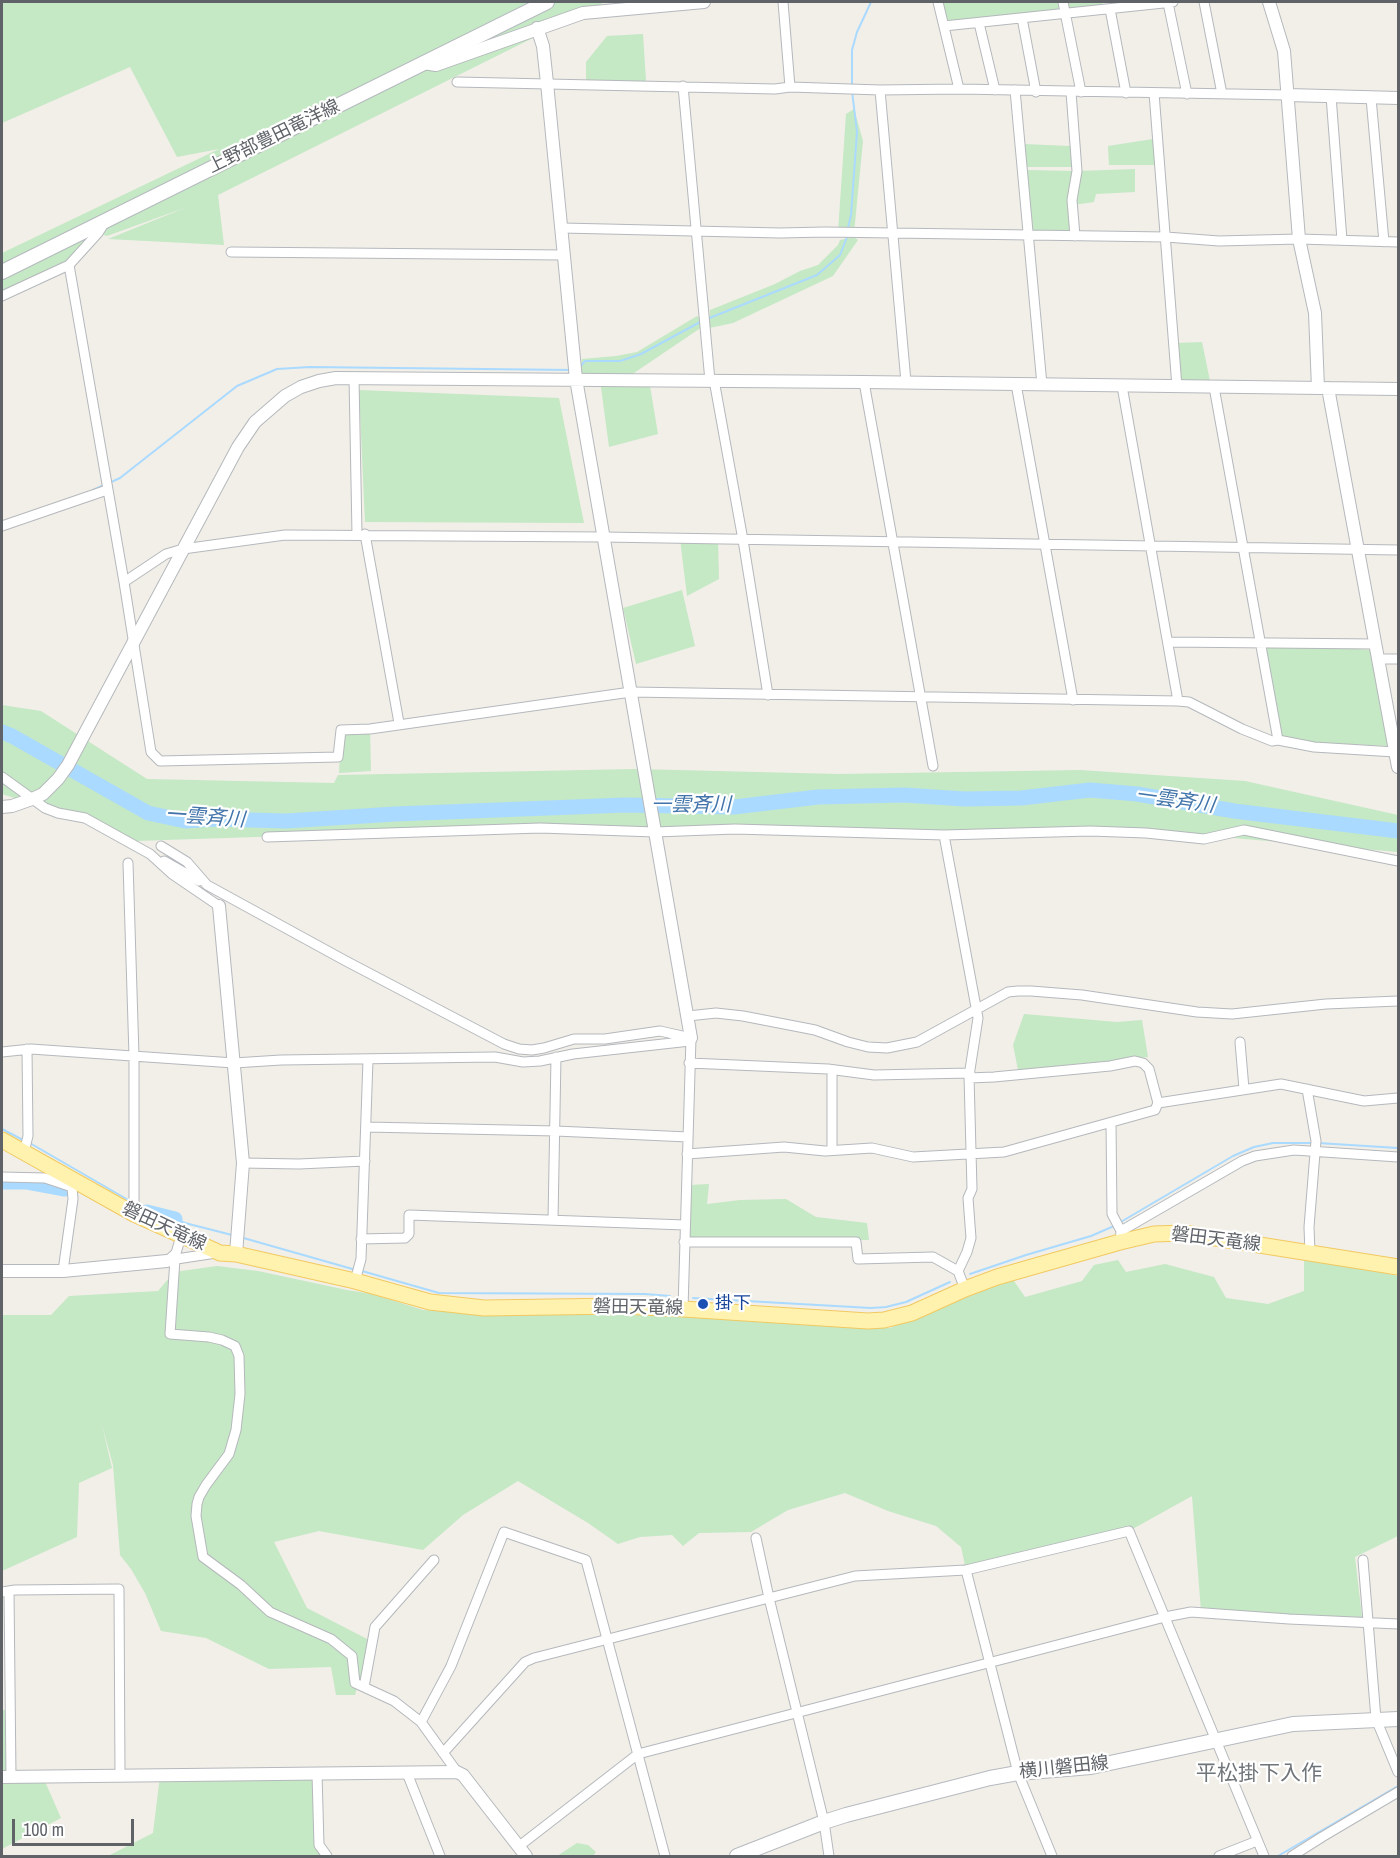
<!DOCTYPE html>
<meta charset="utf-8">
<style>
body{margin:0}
#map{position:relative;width:1400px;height:1858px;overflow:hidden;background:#f1efe8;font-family:"Archivo Narrow",sans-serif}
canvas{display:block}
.frame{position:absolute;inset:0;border:3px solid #5f6368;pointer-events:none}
.scale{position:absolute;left:12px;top:1819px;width:122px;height:27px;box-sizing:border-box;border:3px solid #5f6368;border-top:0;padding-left:8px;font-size:18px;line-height:21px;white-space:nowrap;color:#5f6368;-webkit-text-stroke:4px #fff;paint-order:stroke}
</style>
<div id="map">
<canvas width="1400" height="1858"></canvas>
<div class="frame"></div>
<div class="scale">100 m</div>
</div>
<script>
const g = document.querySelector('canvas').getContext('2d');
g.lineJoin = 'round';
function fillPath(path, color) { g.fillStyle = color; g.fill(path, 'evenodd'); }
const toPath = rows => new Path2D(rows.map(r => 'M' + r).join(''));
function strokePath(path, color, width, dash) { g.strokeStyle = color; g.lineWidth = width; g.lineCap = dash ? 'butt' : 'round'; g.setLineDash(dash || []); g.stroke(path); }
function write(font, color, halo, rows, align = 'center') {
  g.font = font + ' "Archivo Narrow","Noto Sans JP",sans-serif'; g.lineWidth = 4.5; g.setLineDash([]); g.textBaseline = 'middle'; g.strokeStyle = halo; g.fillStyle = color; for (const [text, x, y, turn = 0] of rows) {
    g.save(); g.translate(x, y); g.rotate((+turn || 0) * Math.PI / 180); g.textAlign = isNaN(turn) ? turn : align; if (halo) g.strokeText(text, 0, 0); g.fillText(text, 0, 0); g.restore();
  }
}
fillPath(toPath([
 [2,2,605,2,218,195,224,245,108,239,187,207,107,236,98,233,69,265,2,295,2,253,219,149,177,157,130,67,2,123],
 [939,2,1102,2,1104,10,944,26],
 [643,34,646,81,586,84,586,62,607,36],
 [854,109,863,141,854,233,838,232,846,114],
 [1153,139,1155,165,1109,165,1108,146],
 [1023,144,1070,146,1072,167,1025,167],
 [1135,169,1135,192,1096,194,1094,202,1073,205,1075,236,1031,235,1026,170,1077,171],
 [854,237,858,240,833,276,733,323,709,328,710,310,775,284,800,271,818,265,838,245,840,240],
 [697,316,701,318,705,325,631,375,580,374,582,359,616,356,637,352],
 [1202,342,1210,381,1180,381,1176,343],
 [600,380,649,380,658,434,609,447],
 [359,390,559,398,584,523,365,522],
 [680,539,718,539,719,579,687,596],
 [682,590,695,646,636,664,623,608],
 [1260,642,1371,650,1390,746,1282,741],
 [2,705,41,711,147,779,334,783,338,775,635,769,839,774,1080,770,1245,781,1398,815,1398,852,1115,828,881,833,631,831,374,833,136,841,45,808,2,794],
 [370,729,371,771,339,773,341,730],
 [1024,1014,1117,1022,1142,1020,1148,1057,1018,1070,1013,1045],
 [709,1184,707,1204,740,1200,786,1199,816,1217,867,1223,869,1240,690,1238,690,1185],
 [1304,1256,1398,1276,1398,1536,1355,1557,1362,1617,1249,1616,1201,1611,1192,1496,1129,1531,966,1570,961,1547,936,1526,888,1511,845,1493,788,1510,751,1532,699,1533,683,1546,672,1535,640,1537,618,1544,588,1523,518,1481,463,1515,423,1550,319,1531,274,1542,307,1608,373,1642,364,1687,358,1684,355,1695,336,1695,331,1667,269,1669,206,1638,161,1631,145,1593,131,1569,120,1555,113,1465,102,1425,112,1468,79,1483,77,1537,2,1571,2,1315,51,1315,69,1296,158,1291,174,1272,217,1266,258,1271,347,1290,372,1294,423,1310,499,1313,609,1313,890,1328,955,1299,1012,1278,1025,1297,1082,1281,1094,1265,1118,1260,1126,1272,1165,1264,1214,1277,1226,1298,1268,1304,1304,1291],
 [2,1710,10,1710,11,1777,43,1777,61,1818,2,1849],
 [160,1776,317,1778,314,1805,325,1856,108,1856,153,1833],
 [577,1843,588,1845,596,1852,593,1856,557,1856]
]), '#c5e8c5');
strokePath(toPath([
 [852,85,852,50,857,32,871,2],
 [848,228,851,215,857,132,852,91],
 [707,319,817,275,840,255,847,237],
 [579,368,585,361,620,361,641,354,702,321],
 [109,483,120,478,237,386,277,369,310,367,571,370],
 [93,490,104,485],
 [2,1129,23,1140],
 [28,1142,130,1201],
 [1318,1143,1398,1148],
 [138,1204,185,1223,232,1235],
 [1119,1223,1233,1156,1254,1147,1273,1143,1312,1143],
 [240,1237,356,1270],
 [362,1271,439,1293,645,1294,670,1296],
 [970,1274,1026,1255,1091,1236,1114,1226],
 [693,1298,871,1308,886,1307,906,1302,950,1282],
 [1278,1856,1398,1786]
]), '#aadaff', 2);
strokePath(toPath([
 [2,732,12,736,148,813,185,821,216,819,286,821,395,814,625,805,734,807,818,797,904,795,965,799,1021,798,1090,790,1137,794,1234,811,1398,831],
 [2,1182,27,1182,65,1189],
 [147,1212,175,1219]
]), '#aadaff', 15);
const minor = toPath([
 [783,2,790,87],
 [938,2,959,89],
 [1063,2,1081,92],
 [1204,2,1222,94],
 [1168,3,1187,94],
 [1110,9,1126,93],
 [1022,18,1036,92],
 [979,23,995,90],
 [944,26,1173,2],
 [457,82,775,89,790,87,880,90,959,89,1288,95],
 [683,86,710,381],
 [880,90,906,382],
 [1015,90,1042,385],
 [1071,92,1077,171,1072,200,1075,236],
 [1154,93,1177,387],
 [1331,96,1342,240],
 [1371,98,1384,242],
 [562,228,780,233,825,232,1166,237,1219,241,1299,239,1398,242],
 [231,252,564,255],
 [69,265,124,582,151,752,160,761,338,757,341,730,370,729,631,692,1178,701,1189,702,1242,729,1272,741,1278,740,1314,747,1395,752],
 [2,296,69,265,98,233,105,222],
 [354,378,357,534],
 [714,380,743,540,768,695],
 [864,382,933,766],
 [1016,384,1073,700],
 [1122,386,1178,701],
 [1214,387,1278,740],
 [2,526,107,490],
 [365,534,399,723],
 [124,582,166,554,183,549,285,535,603,537,1398,550],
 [1168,642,1375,644],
 [1378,659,1398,659],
 [2,777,45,808,58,813,85,818,150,854,172,874,219,906],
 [944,835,978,1018,969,1076,972,1189,968,1198,971,1238,967,1252,958,1271],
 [267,837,540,828,655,832,735,829,944,835,1090,831,1146,833,1204,839,1244,830,1398,861],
 [161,846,187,862,207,885,344,960,504,1044,519,1049,532,1050,544,1048,574,1039,605,1039,660,1031,691,1038,683,1309],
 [164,861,199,881],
 [128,863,134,1056,134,1214],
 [688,1016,716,1013,743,1016,815,1030,848,1042,868,1047,887,1048,917,1042,1008,992,1018,991,1031,991,1082,995,1197,1012,1232,1014,1326,1004,1398,1001],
 [1240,1042,1244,1089],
 [2,1052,31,1049,234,1063,281,1060,495,1057,523,1062,540,1061,573,1054,690,1041],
 [689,1063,828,1069,874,1075,970,1073],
 [832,1070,832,1150],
 [969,1078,994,1077,1110,1066,1135,1061,1143,1063,1149,1069,1158,1103],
 [1307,1089,1316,1141,1309,1227,1310,1253],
 [1111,1123,1112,1214,1121,1231],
 [366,1127,556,1131,688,1137],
 [24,1152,28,1136,27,1049],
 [687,1154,784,1147,825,1151,872,1148,913,1157,1004,1152,1155,1110,1158,1103,1281,1084,1364,1101,1398,1098],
 [243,1163,299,1164,365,1161],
 [2,1177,45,1178,72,1187,73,1183],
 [553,1220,556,1057],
 [361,1239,405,1238,409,1234,409,1215,685,1225],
 [684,1242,856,1242,858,1259,933,1257,958,1271,965,1289],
 [1120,1242,1121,1231,1242,1161,1255,1156,1294,1150,1398,1157],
 [175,1259,170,1334,209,1337,222,1340,235,1346,239,1356,240,1394,236,1430,229,1454,206,1485,199,1497,197,1504,196,1516,203,1557,241,1585,270,1612,331,1639,352,1656,355,1683,394,1701,421,1722,457,1772],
 [170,1260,216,1253],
 [167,1261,176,1253,181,1236],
 [63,1271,73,1199,72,1187],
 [355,1281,361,1259,368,1060],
 [756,1538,769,1598,824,1822,829,1856],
 [1363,1560,1376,1719,1398,1772],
 [966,1570,1018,1773,1052,1856],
 [9,1591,11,1777],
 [2,1592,15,1590,119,1589,120,1776],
 [364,1687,375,1627,434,1560],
 [421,1722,451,1666,504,1532,586,1560,665,1856],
 [443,1753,525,1662,534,1658,855,1576,966,1570,1129,1531,1264,1856],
 [407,1773,440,1856],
 [317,1774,319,1845,327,1856],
 [518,1847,638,1754,1165,1617,1191,1612,1289,1619,1398,1624],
 [1219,1856,1257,1841],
 [1292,1856,1322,1837,1398,1792]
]);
const tertiary = toPath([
 [1269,2,1284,51,1299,239,1315,313,1318,388],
 [537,28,543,46,547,83,576,379,691,1038],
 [424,63,436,65,583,13,704,2],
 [1288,95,1398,98],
 [1328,388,1398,767],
 [2,807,12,806,32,799,43,794,58,779,68,765,85,733,238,447,255,422,285,396,301,387,319,381,336,378,864,382,1398,389],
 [219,906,243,1163,236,1254],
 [2,1271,63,1271,167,1261],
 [2,1777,457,1772,463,1775,526,1856]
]);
const secondary = toPath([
 [2,272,547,2],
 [737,1856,824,1822,846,1815,990,1778,1018,1773,1091,1767,1293,1724,1398,1719]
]);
const primary = toPath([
 [2,1140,134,1214,220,1253,236,1254,355,1281,430,1302,484,1308,621,1306,683,1309,868,1321,884,1320,912,1313,965,1289,997,1277,1039,1265,1120,1242,1154,1234,1184,1233,1398,1267]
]);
strokePath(minor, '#b5b8bc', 11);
strokePath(tertiary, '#b5b8bc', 14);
strokePath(secondary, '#b6babf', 16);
strokePath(primary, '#f2c960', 17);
strokePath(minor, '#fff', 9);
strokePath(tertiary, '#fff', 12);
strokePath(secondary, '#fff', 14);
strokePath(primary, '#fff2af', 15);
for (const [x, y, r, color] of [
 [703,1304,6,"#1a4fb4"]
]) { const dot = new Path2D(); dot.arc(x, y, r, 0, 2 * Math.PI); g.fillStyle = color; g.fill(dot); strokePath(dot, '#fff', 2); }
write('18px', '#5f6368', '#fff', [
 ["上野部豊田竜洋線",274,137,-26],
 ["磐田天竜線",164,1227,25],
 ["磐田天竜線",1216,1240,7],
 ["磐田天竜線",638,1308,1],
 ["横川磐田線",1064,1768,-6]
]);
write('18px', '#164399', '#fff', [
 ["掛下",715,1304]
], 'left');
write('italic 20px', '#4174aa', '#fff', [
 ["一雲斉川",1175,801,8],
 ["一雲斉川",691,806],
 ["一雲斉川",205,818,4]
]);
write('21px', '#70757a', '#fff', [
 ["平松掛下入作",1259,1774]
]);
</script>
